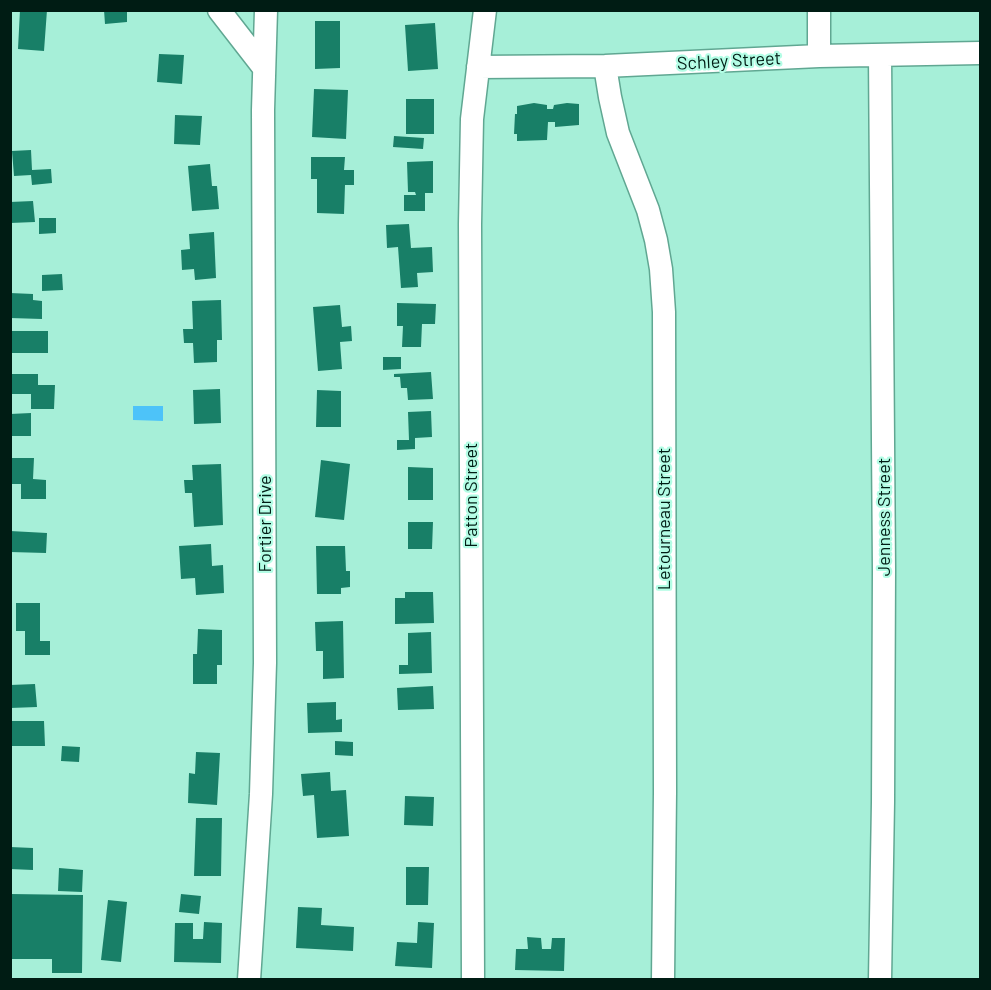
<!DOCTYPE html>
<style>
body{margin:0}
#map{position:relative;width:991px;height:990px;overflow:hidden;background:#a6efd8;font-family:Barlow,sans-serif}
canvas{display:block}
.frame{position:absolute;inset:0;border:12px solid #001c14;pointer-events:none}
</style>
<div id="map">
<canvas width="991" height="990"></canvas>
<div class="frame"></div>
</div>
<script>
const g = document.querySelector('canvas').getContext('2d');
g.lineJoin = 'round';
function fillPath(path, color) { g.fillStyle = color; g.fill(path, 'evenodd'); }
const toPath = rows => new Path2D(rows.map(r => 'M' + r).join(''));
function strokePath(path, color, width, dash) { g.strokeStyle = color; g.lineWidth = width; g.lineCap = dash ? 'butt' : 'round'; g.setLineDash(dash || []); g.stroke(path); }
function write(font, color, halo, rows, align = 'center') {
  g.font = font + ' Barlow,sans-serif'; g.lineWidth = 4.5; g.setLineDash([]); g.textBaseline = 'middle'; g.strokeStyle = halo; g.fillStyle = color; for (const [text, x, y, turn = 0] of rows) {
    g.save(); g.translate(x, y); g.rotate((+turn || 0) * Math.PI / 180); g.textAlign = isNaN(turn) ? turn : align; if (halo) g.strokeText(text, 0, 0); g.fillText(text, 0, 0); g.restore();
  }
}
fillPath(toPath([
 [133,406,163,406,163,421,133,420]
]), '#4dc3f9');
fillPath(toPath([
 [20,10,47,10,44,51,18,49],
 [104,10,127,10,127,22,105,24],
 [315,21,340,21,340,68,315,69],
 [435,23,438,69,408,71,405,25],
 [159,54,184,55,182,84,157,82],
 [314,89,348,90,346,139,312,137],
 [406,99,434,99,434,134,406,134],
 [534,103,547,105,547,109,553,109,554,105,567,103,579,104,579,125,555,127,555,122,548,122,547,140,517,141,517,134,514,134,515,114,517,114,517,106],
 [175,115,202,116,200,145,174,144],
 [394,136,424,138,423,149,393,147],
 [31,150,32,170,51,169,52,183,32,185,31,175,14,176,12,151],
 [311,157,345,157,344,170,354,170,354,185,345,185,344,214,317,213,317,179,311,179],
 [433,161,433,193,425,193,425,211,404,211,404,195,416,195,415,192,408,192,407,162],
 [210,164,212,186,217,186,219,209,192,211,188,166],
 [33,201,35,222,10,223,10,202],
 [39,218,56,218,56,233,39,234],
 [409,224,411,248,432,247,433,272,417,273,418,287,401,288,398,247,387,248,386,225],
 [214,232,216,278,195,280,194,269,182,270,181,250,190,249,189,234],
 [62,274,63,290,42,291,42,275],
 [10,293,33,294,33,300,42,301,42,319,10,318],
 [221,300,222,340,217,340,217,362,194,363,193,343,184,343,183,329,193,329,192,301],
 [397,303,436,304,435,324,422,324,421,347,402,347,403,326,397,326],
 [340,305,342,327,351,326,352,341,340,342,342,369,318,371,313,307],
 [10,331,48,331,48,353,10,353],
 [383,357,401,357,401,369,383,370],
 [431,372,433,399,408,400,407,388,401,388,400,377,394,377,394,374],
 [10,374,38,374,38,385,55,385,54,409,31,409,31,394,10,394],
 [220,389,221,423,194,424,193,390],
 [317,390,341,391,341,427,316,427],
 [431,411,432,437,415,438,415,449,397,450,397,440,409,440,408,412],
 [31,413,31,436,10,436,10,414],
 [10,458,34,458,33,479,46,480,46,499,21,499,21,484,10,484],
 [321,460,350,464,344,520,315,517],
 [221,464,223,525,194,527,192,493,185,493,184,480,193,480,192,465],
 [408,467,433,468,433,500,408,500],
 [408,522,433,522,432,549,408,549],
 [10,531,47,533,46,553,10,552],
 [211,544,212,566,223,565,224,593,196,595,195,578,181,579,179,546],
 [316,546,345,546,346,571,350,571,350,587,341,588,341,594,317,594],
 [405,592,433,592,434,623,395,624,395,598,405,598],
 [16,603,40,603,40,641,50,641,50,655,25,655,25,631,16,631],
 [343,621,344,678,323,679,323,651,316,651,315,622],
 [198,629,222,630,222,665,217,665,217,684,193,684,193,654,197,654],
 [431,632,432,673,399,674,399,665,408,665,408,633],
 [35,684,37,707,10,708,10,685],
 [433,686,434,709,398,710,397,688],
 [336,702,336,720,342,719,342,732,308,733,307,703],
 [11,721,44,721,45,746,12,746],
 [335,741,353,742,353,756,335,755],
 [62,746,80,747,79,762,61,761],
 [196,752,220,753,217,805,188,803,189,773,195,774],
 [330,772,331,791,346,790,349,836,317,838,314,795,303,796,301,774],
 [405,796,434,797,433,826,404,825],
 [196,818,222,818,221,876,194,876],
 [10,847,33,848,33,870,10,869],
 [406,867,429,867,428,905,406,905],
 [59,868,83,870,82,892,58,891],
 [10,894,83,895,82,973,52,973,52,959,10,959],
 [181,894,201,896,199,914,179,912],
 [108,900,127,902,121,962,101,960],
 [298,907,322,908,321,925,354,927,353,951,296,948],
 [204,922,222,923,221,963,174,962,175,923,193,923,193,939,203,939],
 [418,922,434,923,432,968,395,966,397,942,417,943],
 [527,937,541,938,542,949,551,949,552,938,565,938,564,971,515,970,516,949,528,949]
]), '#187f67');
const street = toPath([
 [219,10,264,68],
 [880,55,884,570,883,802,880,980],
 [819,56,819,10],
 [605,66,610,97,618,133,648,210,656,240,661,269,664,312,665,792,663,980],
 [478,67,605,66,819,56,980,53],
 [249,980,261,794,265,663,263,110,266,10],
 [473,980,470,224,472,119,485,10]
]);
strokePath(street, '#60a792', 25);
strokePath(street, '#fff', 22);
write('18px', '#001c14', '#b3fde5', [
 ["Schley Street",729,61,-3],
 ["Patton Street",471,495,-90],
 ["Jenness Street",884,517,-90],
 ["Letourneau Street",664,519,-90],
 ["Fortier Drive",265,524,-90]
]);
</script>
